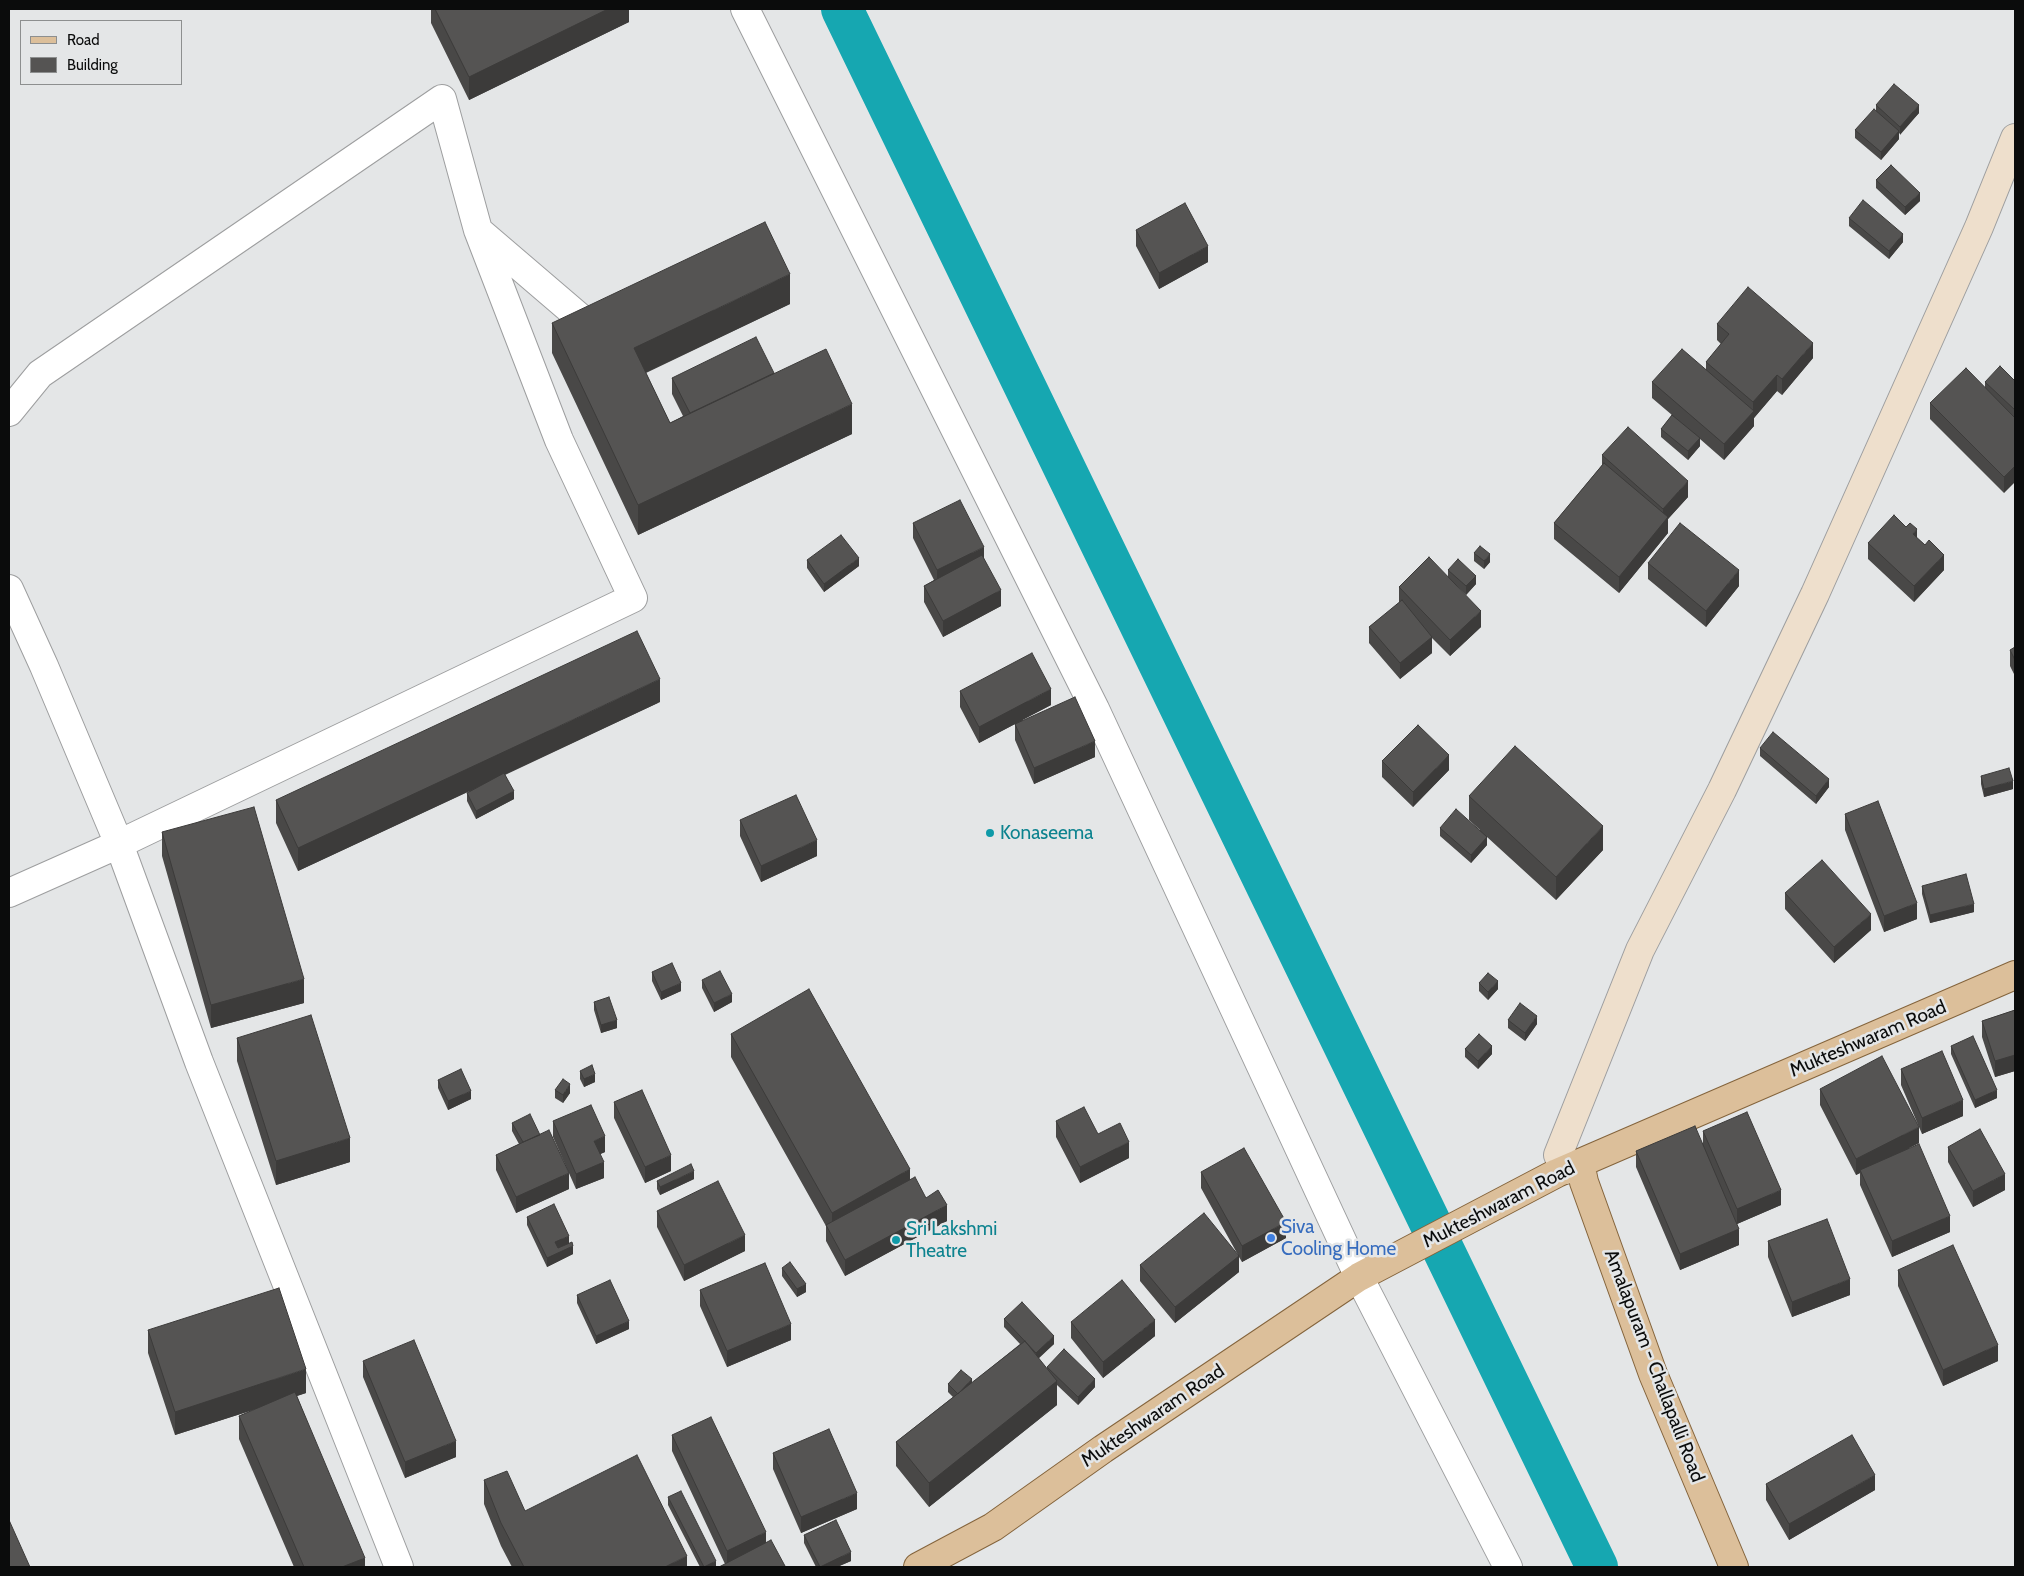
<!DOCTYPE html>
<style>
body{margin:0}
#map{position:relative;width:2024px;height:1576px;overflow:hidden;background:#e4e6e7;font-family:Cabin,sans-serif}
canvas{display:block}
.frame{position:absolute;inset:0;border:10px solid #0b0c0c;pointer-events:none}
.legend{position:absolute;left:20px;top:20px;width:162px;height:65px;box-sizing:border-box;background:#e4e6e7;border:1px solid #8d8f8f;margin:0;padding:6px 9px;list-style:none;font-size:15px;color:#0b0c0c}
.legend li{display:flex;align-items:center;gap:10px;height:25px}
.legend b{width:25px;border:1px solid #8d8f8f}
</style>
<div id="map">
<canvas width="2024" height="1576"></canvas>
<div class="frame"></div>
<ul class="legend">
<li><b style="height:6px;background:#dcbf9a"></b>Road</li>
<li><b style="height:14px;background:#555453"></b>Building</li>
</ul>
</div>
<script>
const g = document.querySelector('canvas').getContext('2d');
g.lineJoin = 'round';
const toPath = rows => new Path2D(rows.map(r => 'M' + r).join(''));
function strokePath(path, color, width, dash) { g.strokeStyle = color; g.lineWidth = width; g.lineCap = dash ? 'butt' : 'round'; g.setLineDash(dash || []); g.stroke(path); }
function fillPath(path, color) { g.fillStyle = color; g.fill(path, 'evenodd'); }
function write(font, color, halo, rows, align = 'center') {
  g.font = font + ' Cabin,sans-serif'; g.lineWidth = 5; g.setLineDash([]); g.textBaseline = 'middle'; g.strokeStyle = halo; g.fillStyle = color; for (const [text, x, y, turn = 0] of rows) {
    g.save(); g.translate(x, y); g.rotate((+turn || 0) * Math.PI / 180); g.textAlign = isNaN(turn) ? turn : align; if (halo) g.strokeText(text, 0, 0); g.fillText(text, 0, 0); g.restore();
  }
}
strokePath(toPath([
 [842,9,1597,1567]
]), '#16a7b1', 42);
const minor = toPath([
 [481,233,585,322],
 [9,412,40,374,442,99,478,230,559,440,633,598,119,844,9,893],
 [9,589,44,666,119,844,199,1062,399,1567]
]);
const tertiary = toPath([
 [745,9,1095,709,1359,1277,1508,1567]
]);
const secondary = toPath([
 [1565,1170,1558,1155,1640,950,1722,790,1815,594,1979,227,2015,138]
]);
const primary = toPath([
 [1580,1163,1584,1182,1653,1374,1734,1567],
 [918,1567,993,1527,1103,1449,1359,1277,1557,1173,2015,975]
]);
strokePath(minor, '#9d9e9f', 30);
strokePath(tertiary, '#9d9e9f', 30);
strokePath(secondary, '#9d9e9f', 30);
strokePath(primary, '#84643c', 30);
strokePath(minor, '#fff', 28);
strokePath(tertiary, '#fff', 28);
strokePath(secondary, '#eedfcc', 28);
strokePath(primary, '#dcbf9a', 28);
fillPath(toPath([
 [431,9,629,9,629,22,469,100,431,23],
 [1876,105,1919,113,1899,134,1899,139,1881,160,1855,138,1855,130,1876,110],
 [1876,180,1920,201,1905,215,1876,188],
 [1849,218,1903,242,1889,259,1849,226],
 [1136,230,1208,262,1159,289,1136,246],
 [790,304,646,373,670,423,683,416,672,394,672,378,774,373,852,434,638,535,552,353,552,323],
 [1717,324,1813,358,1782,395,1777,391,1754,418,1754,426,1724,460,1700,439,1700,446,1688,460,1661,437,1661,429,1672,415,1652,398,1652,382,1706,369,1706,362,1721,344,1717,340],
 [2015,381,2015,418,2004,493,1930,419,1930,403,1985,388,1985,382],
 [1602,455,1688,497,1668,519,1668,533,1619,593,1554,539,1554,523,1602,465],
 [913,523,984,559,1001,606,943,637,924,602,924,586,934,580,913,538],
 [1917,538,1925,545,1944,570,1914,602,1868,559,1868,543],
 [1474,553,1490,562,1484,569,1474,561],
 [807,560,859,566,824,592,807,568],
 [1648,563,1739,586,1706,627,1648,579],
 [1448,570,1476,584,1466,595,1456,585,1481,627,1450,656,1432,638,1432,653,1400,679,1369,643,1369,627,1399,603,1399,587,1448,577],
 [2015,647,2015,676,2010,666,2010,650],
 [960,691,1051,705,1022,720,1095,757,1034,784,1015,740,1015,724,979,743,960,707],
 [660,702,505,775,514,799,476,819,467,801,467,793,470,791,298,871,276,823,276,800],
 [1760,748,1829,787,1816,804,1760,756],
 [1382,761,1449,770,1413,807,1382,777],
 [1981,776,2013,789,1984,797,1981,784],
 [1469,796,1603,850,1556,900,1487,837,1487,845,1471,863,1440,836,1440,828,1480,830,1469,820],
 [1845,814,1917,919,1884,932,1845,830],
 [740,820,817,856,761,882,740,836],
 [162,832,304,1003,211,1028,162,856],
 [1922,886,1974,912,1930,923,1922,894],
 [1785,893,1871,930,1834,963,1785,909],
 [652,972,681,991,661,1000,652,981],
 [702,980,732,1002,714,1012,702,988],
 [1479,983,1498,989,1488,1000,1479,991],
 [594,1002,617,1028,601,1033,594,1010],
 [2015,1010,2015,1071,1995,1077,1982,1037,1982,1021],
 [1508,1020,1537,1024,1525,1041,1508,1028],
 [731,1034,910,1179,926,1198,947,1221,845,1276,826,1241,826,1226,731,1057],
 [237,1038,350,1162,276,1185,237,1061],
 [1951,1046,1997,1098,1975,1108,1951,1054],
 [1465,1049,1492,1054,1478,1069,1465,1057],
 [1901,1069,1963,1116,1922,1134,1901,1085],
 [580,1071,595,1082,584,1087,580,1079],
 [438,1080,471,1099,448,1110,438,1088],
 [1820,1089,1919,1143,1909,1148,1950,1232,1892,1257,1860,1185,1860,1173,1856,1175,1820,1105],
 [555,1090,570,1093,563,1103,555,1098],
 [614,1102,671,1171,645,1183,614,1118],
 [553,1121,605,1152,600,1154,604,1178,576,1189,553,1137],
 [1056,1121,1098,1134,1129,1158,1080,1183,1056,1137],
 [512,1123,540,1135,569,1189,516,1213,496,1170,496,1155,519,1144,512,1131],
 [1703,1131,1781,1205,1737,1224,1739,1245,1680,1270,1636,1167,1636,1151,1703,1144],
 [1948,1147,2005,1190,1973,1207,1948,1162],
 [1201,1172,1286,1238,1242,1262,1239,1257,1239,1272,1175,1323,1140,1281,1140,1265,1238,1255,1201,1188],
 [694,1179,660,1195,657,1189,657,1181],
 [657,1211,745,1251,684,1281,657,1227],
 [527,1217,569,1243,573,1254,547,1267,527,1225],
 [1768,1241,1850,1295,1792,1317,1768,1257],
 [782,1268,806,1292,797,1297,782,1276],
 [1898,1270,1998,1361,1943,1386,1898,1286],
 [700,1290,791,1340,727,1367,700,1306],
 [577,1295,629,1329,596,1344,577,1303],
 [1004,1319,1054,1344,1038,1358,1047,1369,1047,1367,1095,1387,1078,1405,1057,1385,1057,1405,929,1507,896,1466,896,1442,953,1397,948,1392,948,1384,972,1383,1020,1344,1004,1327],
 [1071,1322,1155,1336,1103,1378,1071,1338],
 [148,1330,306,1393,297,1396,365,1567,294,1567,239,1439,239,1416,259,1408,175,1435,148,1353],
 [363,1361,456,1457,405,1478,363,1377],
 [672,1435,766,1542,785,1567,725,1564,672,1451],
 [773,1453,857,1509,801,1533,773,1469],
 [484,1480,525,1511,687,1567,512,1567,501,1546,484,1504],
 [1766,1484,1875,1490,1789,1540,1766,1500],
 [668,1497,716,1567,700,1567,668,1505],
 [804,1535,851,1561,837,1567,816,1567,804,1543]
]), '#494847');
fillPath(toPath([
 [608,9,629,9,629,22,469,100,469,77],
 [1919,105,1919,113,1900,135,1900,127],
 [1899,131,1899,139,1881,160,1881,152],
 [1920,193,1920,201,1905,215,1905,207],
 [1903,234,1903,242,1889,259,1889,251],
 [1208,246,1208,262,1159,289,1159,273],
 [790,274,790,304,634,378,634,348],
 [1813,343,1813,358,1782,395,1782,379],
 [1777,375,1777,391,1754,418,1754,426,1724,460,1724,444,1753,411,1753,402],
 [852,404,852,434,638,535,638,505],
 [1700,438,1700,446,1688,460,1688,451],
 [2015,466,2015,482,2004,493,2004,477],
 [1688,481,1688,497,1668,519,1668,533,1619,593,1619,577,1663,523,1663,509],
 [1917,529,1917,545,1913,534],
 [984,547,984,563,937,586,937,570],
 [1490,554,1490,562,1484,569,1484,561],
 [1944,555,1944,570,1914,602,1914,586],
 [859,558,859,566,824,592,824,584],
 [1739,570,1739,586,1706,627,1706,611],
 [1476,576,1476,584,1466,595,1466,586],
 [1001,590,1001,606,943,637,943,621],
 [1481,611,1481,627,1450,656,1450,640],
 [1432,637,1432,653,1400,679,1400,663],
 [660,679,660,702,298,871,298,848],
 [1051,689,1051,705,979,743,979,727],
 [1095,741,1095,757,1034,784,1034,768],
 [1449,755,1449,770,1413,807,1413,792],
 [1829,779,1829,787,1816,804,1816,796],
 [2013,781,2013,789,1984,797,1984,789],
 [514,791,514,799,476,819,476,811],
 [1603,826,1603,850,1556,900,1556,877],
 [1487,837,1487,845,1471,863,1471,855],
 [817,840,817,856,761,882,761,866],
 [1917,903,1917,919,1884,932,1884,916],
 [1974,904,1974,912,1930,923,1930,915],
 [1871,914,1871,930,1834,963,1834,947],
 [304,979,304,1003,211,1028,211,1005],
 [1498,981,1498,989,1488,1000,1488,992],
 [681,983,681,991,661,1000,661,992],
 [732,994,732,1002,714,1012,714,1003],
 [1537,1016,1537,1024,1525,1041,1525,1033],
 [617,1020,617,1028,601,1033,601,1025],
 [1492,1046,1492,1054,1478,1069,1478,1061],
 [2015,1055,2015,1071,1995,1077,1995,1061],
 [595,1074,595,1082,584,1087,584,1079],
 [570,1084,570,1093,563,1103,563,1095],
 [1997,1090,1997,1098,1975,1108,1975,1100],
 [471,1091,471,1099,448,1110,448,1101],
 [1963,1100,1963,1116,1922,1134,1922,1118],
 [1919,1127,1919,1143,1861,1172,1860,1170,1860,1173,1856,1175,1856,1159],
 [605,1136,605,1152,594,1157,594,1141],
 [350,1138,350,1162,276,1185,276,1161],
 [1129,1142,1129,1158,1080,1183,1080,1167],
 [671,1155,671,1171,645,1183,645,1167],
 [604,1162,604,1178,576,1189,576,1174],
 [910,1169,910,1192,832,1236,832,1213],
 [694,1171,694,1179,660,1195,660,1187],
 [569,1173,569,1189,516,1213,516,1197],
 [2005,1174,2005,1190,1973,1207,1973,1191],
 [1781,1190,1781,1205,1737,1224,1737,1209],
 [947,1205,947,1221,845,1276,845,1260],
 [1950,1216,1950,1232,1892,1257,1892,1241],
 [1286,1222,1286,1238,1242,1262,1242,1246],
 [1739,1229,1739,1245,1680,1270,1680,1254],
 [745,1235,745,1251,684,1281,684,1265],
 [569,1236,569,1244,555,1250,555,1242],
 [573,1246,573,1254,547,1267,547,1258],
 [1239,1256,1239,1272,1175,1323,1175,1307],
 [1850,1279,1850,1295,1792,1317,1792,1302],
 [806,1284,806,1292,797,1297,797,1289],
 [1155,1320,1155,1336,1103,1378,1103,1362],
 [629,1321,629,1329,596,1344,596,1336],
 [791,1324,791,1340,727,1367,727,1351],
 [1054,1336,1054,1344,1036,1361,1036,1353],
 [1998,1345,1998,1361,1943,1386,1943,1370],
 [306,1369,306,1393,175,1435,175,1412],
 [972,1379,972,1388,958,1394],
 [1095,1379,1095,1387,1078,1405,1078,1397],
 [1057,1381,1057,1405,929,1507,929,1483],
 [456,1441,456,1457,405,1478,405,1462],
 [1875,1475,1875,1490,1789,1540,1789,1524],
 [857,1493,857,1509,801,1533,801,1517],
 [766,1532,766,1548,727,1567,727,1551],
 [851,1552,851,1561,837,1567,820,1567],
 [687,1556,687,1567,665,1567],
 [365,1558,365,1567,342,1567],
 [716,1561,716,1567,704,1567]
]), '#3c3b3a');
const building = toPath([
 [435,9,608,9,469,77,435,9],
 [1894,84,1919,105,1900,127,1876,105,1894,84],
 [1874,109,1899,131,1881,152,1855,130,1874,109],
 [1891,165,1920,193,1905,207,1876,180,1891,165],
 [1863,200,1903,234,1889,251,1849,218,1863,200],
 [1185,203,1208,246,1159,273,1136,230,1185,203],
 [765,222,790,274,634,348,670,423,826,349,852,404,638,505,552,323,765,222],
 [1748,287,1813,343,1782,379,1777,375,1753,402,1706,362,1729,334,1717,324,1748,287],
 [756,337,774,373,690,413,672,378,756,337],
 [1682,349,1754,411,1724,444,1652,382,1682,349],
 [2000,366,2015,381,2015,410,1985,382,2000,366],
 [1966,368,2015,418,2015,466,2004,477,1930,403,1966,368],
 [1672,415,1700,438,1688,451,1661,429,1672,415],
 [1628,427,1688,481,1663,509,1602,455,1628,427],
 [1604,463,1668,517,1619,577,1554,523,1604,463],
 [960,500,984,547,937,570,913,523,960,500],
 [1894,515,1906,527,1910,523,1917,529,1913,534,1925,545,1929,540,1944,555,1914,586,1868,543,1894,515],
 [1680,523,1739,570,1706,611,1648,563,1680,523],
 [841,535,859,558,824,584,807,560,841,535],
 [1480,546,1490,554,1484,561,1474,553,1480,546],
 [982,555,1001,590,943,621,924,586,982,555],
 [1429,557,1481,611,1450,640,1399,587,1429,557],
 [1458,559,1476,576,1466,586,1448,570,1458,559],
 [1402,600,1432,637,1400,663,1369,627,1402,600],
 [637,631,660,679,298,848,276,800,637,631],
 [2015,647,2015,660,2010,650,2015,647],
 [1032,653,1051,689,979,727,960,691,1032,653],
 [1075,697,1095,741,1034,768,1015,724,1075,697],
 [1418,725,1449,755,1413,792,1382,761,1418,725],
 [1773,732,1829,779,1816,796,1760,748,1773,732],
 [1515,746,1603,826,1556,877,1469,796,1515,746],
 [2009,768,2013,781,1984,789,1981,776,2009,768],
 [504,773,514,791,476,811,467,793,504,773],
 [796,795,817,840,761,866,740,820,796,795],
 [1878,801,1917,903,1884,916,1845,814,1878,801],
 [254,807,304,979,211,1005,162,832,254,807],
 [1456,809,1487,837,1471,855,1440,828,1456,809],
 [1822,860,1871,914,1834,947,1785,893,1822,860],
 [1966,874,1974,904,1930,915,1922,886,1966,874],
 [672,963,681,983,661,992,652,972,672,963],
 [720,971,732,994,714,1003,702,980,720,971],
 [1488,973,1498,981,1488,992,1479,983,1488,973],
 [809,989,910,1169,832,1213,731,1034,809,989],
 [609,997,617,1020,601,1025,594,1002,609,997],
 [1520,1003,1537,1016,1525,1033,1508,1020,1520,1003],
 [2015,1010,2015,1055,1995,1061,1982,1021,2015,1010],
 [311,1015,350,1138,276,1161,237,1038,311,1015],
 [1479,1034,1492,1046,1478,1061,1465,1049,1479,1034],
 [1973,1036,1997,1090,1975,1100,1951,1046,1973,1036],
 [1942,1051,1963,1100,1922,1118,1901,1069,1942,1051],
 [1882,1056,1919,1127,1856,1159,1820,1089,1882,1056],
 [592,1065,595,1074,584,1079,580,1071,592,1065],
 [461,1069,471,1091,448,1101,438,1080,461,1069],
 [563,1079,570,1084,563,1095,555,1090,563,1079],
 [642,1090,671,1155,645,1167,614,1102,642,1090],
 [591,1105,605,1136,594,1141,604,1162,576,1174,553,1121,591,1105],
 [1084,1107,1098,1134,1120,1123,1129,1142,1080,1167,1056,1121,1084,1107],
 [1747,1112,1781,1190,1737,1209,1703,1131,1747,1112],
 [530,1114,540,1135,523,1142,512,1123,530,1114],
 [1695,1126,1739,1229,1680,1254,1636,1151,1695,1126],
 [1980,1129,2005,1174,1973,1191,1948,1147,1980,1129],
 [549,1130,569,1173,516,1197,496,1155,549,1130],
 [1919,1144,1950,1216,1892,1241,1860,1170,1919,1144],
 [1244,1148,1286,1222,1242,1246,1201,1172,1244,1148],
 [691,1164,694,1171,660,1187,657,1181,691,1164],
 [915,1177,926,1198,938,1190,947,1205,845,1260,826,1225,915,1177],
 [718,1181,745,1235,684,1265,657,1211,718,1181],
 [554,1204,569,1236,555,1242,558,1248,572,1242,573,1246,547,1258,527,1217,554,1204],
 [1204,1213,1239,1256,1175,1307,1140,1265,1204,1213],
 [1827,1219,1850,1279,1792,1302,1768,1241,1827,1219],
 [1953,1245,1998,1345,1943,1370,1898,1270,1953,1245],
 [790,1262,806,1284,797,1289,782,1268,790,1262],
 [765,1263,791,1324,727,1351,700,1290,765,1263],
 [610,1280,629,1321,596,1336,577,1295,610,1280],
 [1122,1280,1155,1320,1103,1362,1071,1322,1122,1280],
 [279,1288,306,1369,175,1412,148,1330,279,1288],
 [1022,1302,1054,1336,1036,1353,1004,1319,1022,1302],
 [414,1340,456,1441,405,1462,363,1361,414,1340],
 [1025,1341,1057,1381,929,1483,896,1442,1025,1341],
 [1064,1349,1095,1379,1078,1397,1047,1367,1064,1349],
 [961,1370,972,1379,958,1394,948,1384,961,1370],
 [295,1392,365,1558,342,1567,304,1567,239,1416,295,1392],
 [711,1417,766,1532,727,1551,672,1435,711,1417],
 [829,1429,857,1493,801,1517,773,1453,829,1429],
 [1852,1435,1875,1475,1789,1524,1766,1484,1852,1435],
 [637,1455,687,1556,665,1567,524,1567,501,1523,484,1480,507,1471,525,1511,637,1455],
 [681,1491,716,1561,704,1567,668,1497,681,1491],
 [9,1520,30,1567,9,1567,9,1520],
 [836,1520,851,1552,820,1567,804,1535,836,1520],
 [771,1540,785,1566,783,1567,719,1567,771,1540]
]);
fillPath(building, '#555453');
strokePath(building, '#3c3b3a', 1);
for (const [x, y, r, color] of [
 [990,833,5,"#0f9aa8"],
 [1271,1238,5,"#3f7fe0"],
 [896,1240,5,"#0f9aa8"]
]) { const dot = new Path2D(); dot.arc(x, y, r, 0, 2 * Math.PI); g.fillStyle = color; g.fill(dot); strokePath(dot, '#e4e6e7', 2); }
write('19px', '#0d838f', '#e4e6e7', [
 ["Konaseema",1000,833],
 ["Sri Lakshmi",906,1229],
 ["Theatre",906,1251]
], 'left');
write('19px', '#0b0c0c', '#e4e6e7', [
 ["Mukteshwaram Road",1868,1039,-23],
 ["Mukteshwaram Road",1499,1205,-27],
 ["Amalapuram - Challapalli Road",1654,1366,69],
 ["Mukteshwaram Road",1153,1416,-34]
]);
write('19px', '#366cbe', '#e4e6e7', [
 ["Siva",1281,1227],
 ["Cooling Home",1281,1249]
], 'left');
</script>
